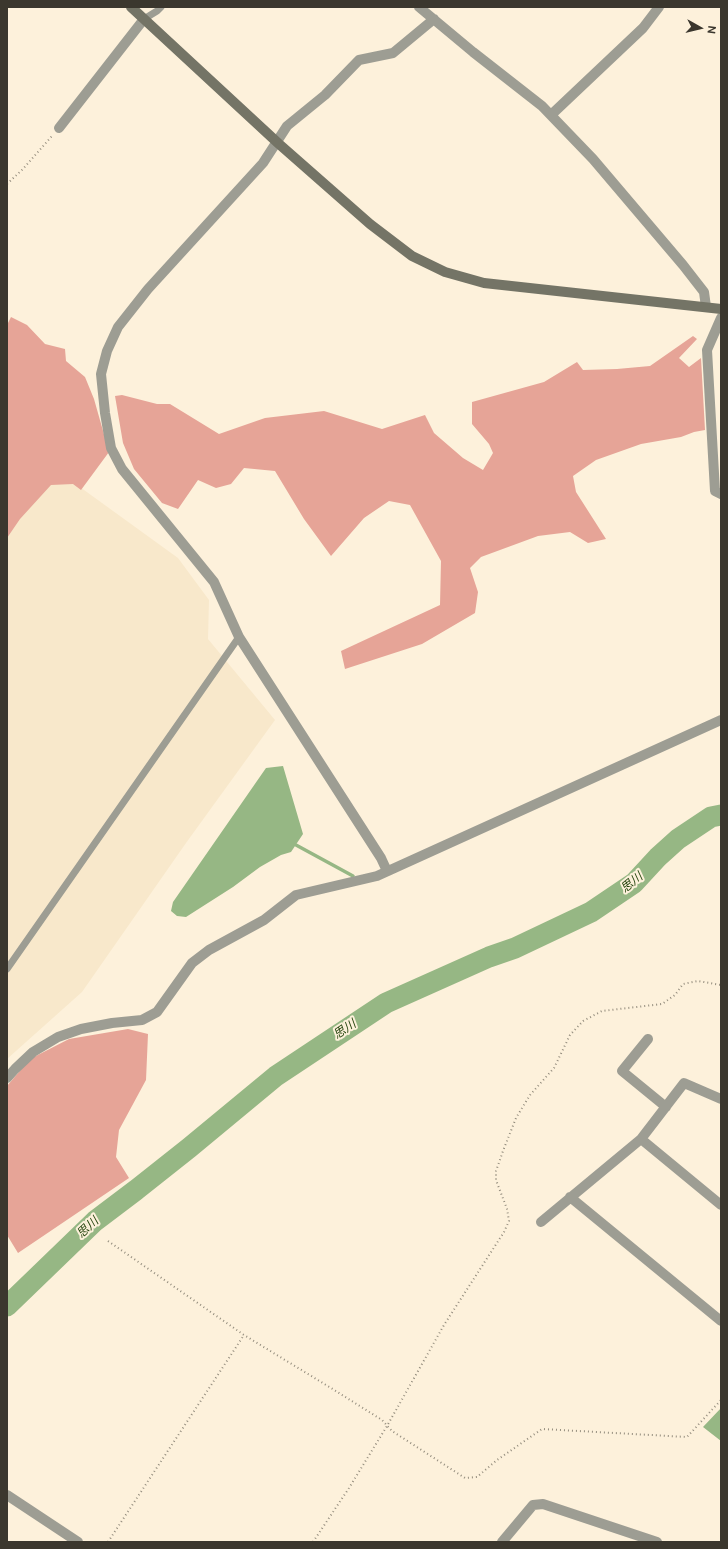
<!DOCTYPE html>
<meta charset="utf-8">
<style>
body{margin:0}
#map{position:relative;width:728px;height:1549px;overflow:hidden;background:#fdf1db;font-family:"DM Sans",sans-serif}
canvas{display:block}
.frame{position:absolute;inset:0;border:8px solid #3b372e;pointer-events:none}
.north{position:absolute;left:680px;top:8px;width:40px;height:40px;-webkit-text-stroke:3px #fdf1db;paint-order:stroke;rotate:98deg;font-size:11px;font-weight:700;line-height:16px;text-align:center;color:#3b372e}
.north::after{content:'';display:block;margin:auto;width:14px;height:18px;background:#3b372e;clip-path:polygon(50% 0,100% 100%,50% 72%,0 100%)}
</style>
<div id="map">
<canvas width="728" height="1549"></canvas>
<div class="frame"></div>
<div class="north">N</div>
</div>
<script>
const g = document.querySelector('canvas').getContext('2d');
g.lineJoin = 'round';
function fillPath(path, color) { g.fillStyle = color; g.fill(path, 'evenodd'); }
const toPath = rows => new Path2D(rows.map(r => 'M' + r).join(''));
function strokePath(path, color, width, dash) { g.strokeStyle = color; g.lineWidth = width; g.lineCap = dash ? 'butt' : 'round'; g.setLineDash(dash || []); g.stroke(path); }
function write(font, color, halo, rows, align = 'center') {
  g.font = font + ' "DM Sans","Noto Sans JP",sans-serif'; g.lineWidth = 4; g.setLineDash([]); g.textBaseline = 'middle'; g.strokeStyle = halo; g.fillStyle = color; for (const [text, x, y, turn = 0] of rows) {
    g.save(); g.translate(x, y); g.rotate((+turn || 0) * Math.PI / 180); g.textAlign = isNaN(turn) ? turn : align; if (halo) g.strokeText(text, 0, 0); g.fillText(text, 0, 0); g.restore();
  }
}
fillPath(toPath([
 [73,482,178,558,209,600,208,639,275,720,186,843,82,992,7,1059,7,524,46,483]
]), '#f8e8cb');
fillPath(toPath([
 [11,317,27,325,45,344,65,349,66,361,85,377,94,399,109,452,81,490,73,484,51,485,20,519,7,538,7,325],
 [693,336,697,339,679,358,689,367,701,358,705,430,694,432,681,437,641,444,596,460,573,476,576,492,606,539,588,543,570,532,538,536,481,557,470,568,478,592,475,613,422,644,345,669,341,651,440,605,441,561,410,505,389,501,364,518,331,556,304,519,275,471,244,468,231,484,216,488,198,480,178,509,162,503,134,469,123,443,115,396,122,395,157,404,170,404,219,434,265,418,324,411,382,429,425,415,434,433,463,458,483,470,493,453,489,444,472,424,472,402,544,382,577,362,583,370,617,369,650,366],
 [128,1029,148,1034,146,1080,119,1130,116,1157,129,1178,18,1253,7,1235,7,1086,30,1059,69,1039]
]), '#e6a497');
fillPath(toPath([
 [283,766,303,834,291,852,281,855,260,867,233,887,186,917,177,916,171,911,173,902,266,768],
 [721,1408,721,1441,703,1427]
]), '#96b784');
strokePath(toPath([
 [296,845,353,876]
]), '#96b784', 3.5);
strokePath(toPath([
 [7,1306,95,1221,136,1190,189,1148,276,1076,386,1003,489,957,515,948,591,912,634,883,658,857,678,839,711,817,721,815]
]), '#96b784', 21);
strokePath(toPath([
 [7,184,23,169,52,136],
 [108,1241,244,1335,331,1388,382,1420,392,1431,465,1478,477,1477,497,1460,542,1429,687,1437,721,1400],
 [108,1542,244,1335],
 [313,1542,349,1488,387,1426,444,1325,504,1232,509,1221,507,1209,496,1180,496,1171,503,1151,516,1118,530,1095,554,1068,570,1035,583,1021,602,1011,662,1004,675,995,683,984,698,981,721,985]
]), '#948d7e', 2, [1, 3]);
strokePath(toPath([
 [144,19,157,11,161,7],
 [7,969,239,637]
]), '#9d9d93', 7);
strokePath(toPath([
 [419,7,473,52,542,106,593,159,683,265,704,292,706,307],
 [551,115,643,28,659,7],
 [59,128,144,19],
 [721,318,707,350,715,491,721,494],
 [387,871,381,858,239,637,214,582,122,469,111,448,105,413,101,374,107,351,118,327,148,289,263,163,287,126,325,95,359,60,393,53,434,19],
 [648,1039,622,1071,666,1107],
 [7,1078,15,1069,33,1052,58,1037,81,1029,112,1023,142,1020,157,1012,192,963,209,950,264,920,296,895,377,876,721,720],
 [641,1139,721,1205],
 [570,1197,721,1321],
 [541,1222,641,1139,684,1083,721,1099],
 [7,1495,78,1542],
 [502,1542,533,1505,543,1504,657,1542]
]), '#9d9d93', 10);
strokePath(toPath([
 [131,7,279,144,370,224,412,256,445,272,484,283,721,309]
]), '#747466', 10);
write('italic 12px', '#23430c', '#fdf1db', [
 ["思川",632,883,-39],
 ["思川",345,1030,-34],
 ["思川",88,1228,-43]
]);
</script>
